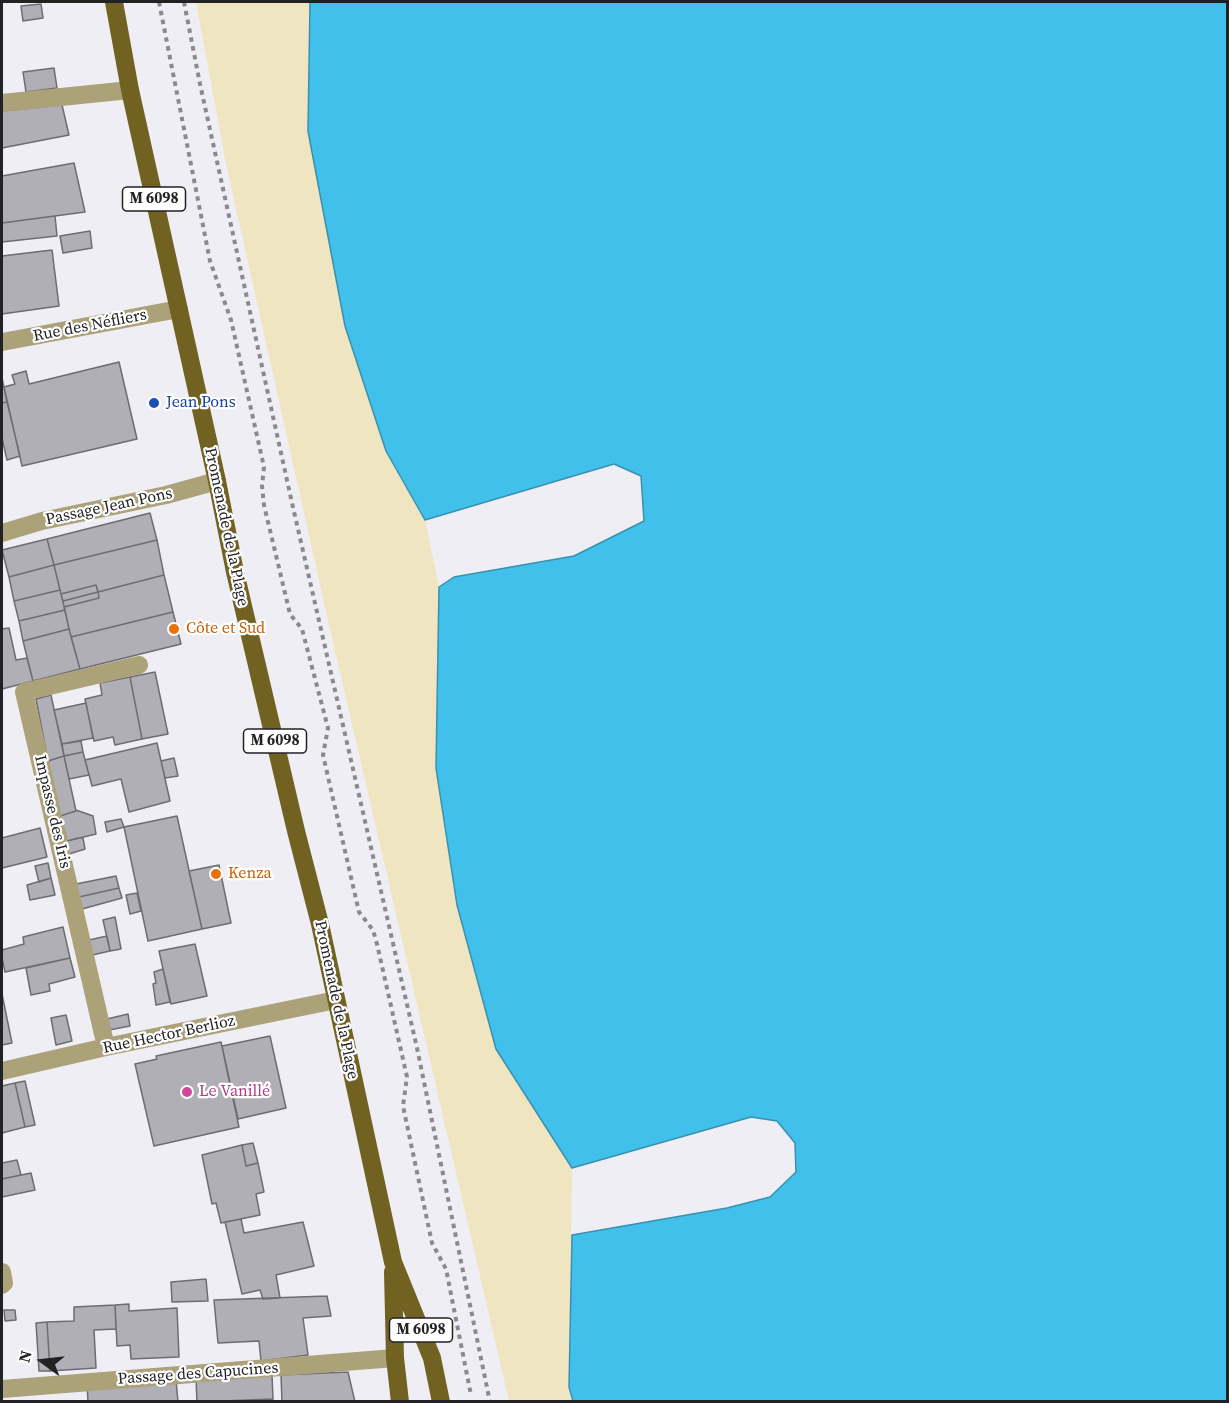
<!DOCTYPE html>
<meta charset="utf-8">
<style>
body{margin:0}
#map{position:relative;width:1229px;height:1403px;overflow:hidden;background:#efeef4;font-family:"Source Serif 4",serif}
canvas{display:block}
.frame{position:absolute;inset:0;border:3px solid #222224;pointer-events:none}
.north{position:absolute;left:12px;top:1331px;width:60px;height:60px;-webkit-text-stroke:4px #fff;paint-order:stroke;rotate:285deg;font-size:16px;font-weight:700;line-height:24px;text-align:center;color:#222224}
.north::after{content:'';display:block;margin:auto;width:21px;height:27px;background:#222224;clip-path:polygon(50% 0,100% 100%,50% 72%,0 100%)}
</style>
<div id="map">
<canvas width="1229" height="1403"></canvas>
<div class="frame"></div>
<div class="north">N</div>
</div>
<script>
const g = document.querySelector('canvas').getContext('2d');
g.lineJoin = 'round';
function fillPath(path, color) { g.fillStyle = color; g.fill(path, 'evenodd'); }
const toPath = rows => new Path2D(rows.map(r => 'M' + r).join(''));
function strokePath(path, color, width, dash) { g.strokeStyle = color; g.lineWidth = width; g.lineCap = dash ? 'butt' : 'round'; g.setLineDash(dash || []); g.stroke(path); }
function write(font, color, halo, rows, align = 'center') {
  g.font = font + ' "Source Serif 4",serif'; g.lineWidth = 4.5; g.setLineDash([]); g.textBaseline = 'middle'; g.strokeStyle = halo; g.fillStyle = color; for (const [text, x, y, turn = 0] of rows) {
    g.save(); g.translate(x, y); g.rotate((+turn || 0) * Math.PI / 180); g.textAlign = isNaN(turn) ? turn : align; if (halo) g.strokeText(text, 0, 0); g.fillText(text, 0, 0); g.restore();
  }
}
fillPath(toPath([
 [196,2,310,2,308,131,386,451,425,520,439,587,436,768,457,905,496,1049,572,1168,569,1387,573,1401,509,1401,326,612,225,159]
]), '#efe5c0');
const water = toPath([
 [310,2,1227,2,1227,1401,573,1401,569,1387,572,1235,727,1208,770,1197,796,1172,795,1143,777,1121,751,1117,572,1168,496,1049,457,905,436,768,439,587,454,577,574,556,644,521,641,476,614,464,425,520,386,451,345,326,308,131,310,2]
]);
fillPath(water, '#41c0eb');
strokePath(water, '#3891af', 1.5);
const building = toPath([
 [41,4,43,18,23,21,21,6,41,4],
 [54,68,57,88,26,92,23,72,54,68],
 [62,105,69,135,2,148,2,111,62,105],
 [74,163,85,212,2,223,2,176,74,163],
 [55,216,57,236,2,242,2,223,55,216],
 [90,231,92,248,63,253,60,236,90,231],
 [52,250,59,306,2,314,2,256,52,250],
 [119,362,137,439,22,466,4,387,15,384,12,375,26,371,29,384,119,362],
 [2,378,7,402,2,403,2,378],
 [7,402,20,456,7,460,2,438,2,403,7,402],
 [150,513,157,540,54,565,47,539,150,513],
 [47,539,54,565,9,577,2,550,47,539],
 [157,540,164,575,98,592,96,585,61,594,54,565,157,540],
 [54,565,60,590,14,601,9,577,54,565],
 [164,575,173,612,71,637,64,607,99,598,98,592,164,575],
 [96,585,98,592,63,601,61,594,96,585],
 [60,590,65,610,19,621,14,601,60,590],
 [98,592,99,598,64,607,63,601,98,592],
 [65,610,69,629,23,641,19,621,65,610],
 [173,612,181,644,80,669,71,637,173,612],
 [9,628,16,660,27,658,33,681,2,689,2,629,9,628],
 [69,629,80,669,33,681,23,641,69,629],
 [155,672,168,734,142,739,130,677,155,672],
 [130,677,142,739,115,745,113,737,94,741,85,699,102,695,100,683,130,677],
 [51,695,64,756,48,761,36,699,51,695],
 [86,703,93,738,62,744,54,710,86,703],
 [81,741,83,752,64,756,62,744,81,741],
 [157,743,170,801,129,812,121,779,92,786,85,760,157,743],
 [83,752,89,775,69,779,64,756,83,752],
 [64,756,76,811,60,816,48,761,64,756],
 [174,758,178,776,165,778,161,761,174,758],
 [76,810,93,816,96,834,67,841,60,816,76,811,76,810],
 [177,816,202,929,148,941,124,827,177,816],
 [121,819,124,827,107,832,105,822,121,819],
 [40,828,47,857,2,868,2,838,40,828],
 [78,838,83,838,85,849,69,854,67,841,78,838],
 [48,863,51,878,39,882,35,866,48,863],
 [219,865,231,923,202,929,189,871,219,865],
 [116,876,119,888,79,897,76,884,116,876],
 [51,878,55,895,30,900,27,885,51,878],
 [119,888,122,898,82,909,79,897,119,888],
 [137,893,141,911,130,914,126,895,137,893],
 [115,917,121,949,110,951,103,920,115,917],
 [63,927,70,958,5,972,2,958,2,950,24,944,23,937,63,927],
 [107,936,110,951,92,955,89,940,107,936],
 [195,944,207,996,171,1004,159,951,195,944],
 [70,958,75,977,49,984,50,991,31,995,26,968,70,958],
 [163,969,170,1002,156,1005,153,984,156,983,154,972,163,969],
 [2,994,12,1043,2,1045,2,994],
 [128,1014,130,1026,109,1030,107,1019,128,1014],
 [66,1015,72,1041,56,1045,51,1018,66,1015],
 [270,1036,286,1108,238,1119,222,1046,270,1036],
 [221,1042,239,1127,154,1146,135,1064,157,1059,156,1056,221,1042],
 [25,1081,35,1125,25,1127,15,1083,25,1081],
 [15,1083,25,1127,2,1133,2,1086,15,1083],
 [253,1143,258,1163,246,1166,242,1145,253,1143],
 [242,1145,246,1166,258,1163,264,1192,256,1194,260,1215,221,1223,216,1203,212,1204,202,1155,242,1145],
 [17,1160,21,1175,2,1179,2,1163,17,1160],
 [31,1173,35,1190,2,1197,2,1179,31,1173],
 [241,1219,244,1233,303,1222,314,1266,276,1275,280,1298,263,1299,260,1290,242,1294,225,1222,241,1219],
 [206,1279,208,1301,172,1302,171,1282,206,1279],
 [327,1296,331,1316,303,1318,308,1355,261,1361,259,1341,218,1343,214,1300,327,1296],
 [129,1304,129,1311,177,1308,179,1357,131,1359,130,1345,117,1346,115,1305,129,1304],
 [115,1305,116,1329,94,1330,96,1368,50,1371,47,1322,74,1321,74,1307,115,1305],
 [4,1310,15,1310,16,1320,5,1321,4,1310],
 [47,1322,50,1371,39,1371,36,1323,47,1322],
 [348,1372,355,1402,282,1402,281,1375,348,1372],
 [272,1375,273,1399,197,1402,196,1379,272,1375],
 [176,1380,178,1402,88,1402,87,1384,176,1380],
 [273,1399,273,1402,222,1402,273,1399]
]);
fillPath(building, '#b0afb5');
strokePath(building, '#6d6c72', 1.5);
strokePath(toPath([
 [159,2,210,261,231,320,264,467,262,486,264,505,290,614,302,629,328,728,323,755,359,912,373,930,377,944,407,1077,403,1106,432,1243,446,1269,471,1395],
 [184,2,200,84,292,503,417,1048,490,1402]
]), '#8a898d', 4, [4.5, 4.5]);
strokePath(toPath([
 [2,103,130,90],
 [2,342,179,309],
 [2,533,42,521,166,495,217,481],
 [106,1047,24,692,139,665],
 [2,1071,106,1047,336,1000],
 [2,1272,4,1283,2,1285],
 [2,1389,395,1358]
]), '#aca27a', 18);
strokePath(toPath([
 [114,2,130,90,217,481,235,572,296,831,320,924,393,1262,432,1358,441,1402],
 [393,1272,395,1358,400,1402]
]), '#716222', 18);
for (const [x, y, r, color] of [
 [154,403,6,"#1a4fb4"],
 [174,629,6,"#e8710a"],
 [216,874,6,"#e8710a"],
 [187,1092,6,"#d1479c"]
]) { const dot = new Path2D(); dot.arc(x, y, r, 0, 2 * Math.PI); g.fillStyle = color; g.fill(dot); strokePath(dot, '#fff', 2); }
for (const [x, y, w] of [
 [154,199,63],
 [275,741,63],
 [421,1330,63]
]) { const box = new Path2D(); box.roundRect(x - w / 2, y - 12, w, 24, 4.5); g.fillStyle = '#fff'; g.fill(box); strokePath(box, '#222224', 1.5); }
write('bold 15px', '#222224', null, [
 ["M 6098",154,199],
 ["M 6098",275,741],
 ["M 6098",421,1330]
]);
write('16px', '#222224', '#fff', [
 ["Rue des Néfliers",90,326,-11],
 ["Passage Jean Pons",109,507,-12],
 ["Promenade de la Plage",226,527,78],
 ["Impasse des Iris",52,812,77],
 ["Promenade de la Plage",336,1000,78],
 ["Rue Hector Berlioz",169,1035,-12],
 ["Passage des Capucines",198,1374,-4]
]);
write('16px', '#164399', '#fff', [
 ["Jean Pons",166,403]
], 'left');
write('16px', '#c56008', '#fff', [
 ["Côte et Sud",186,629],
 ["Kenza",228,874]
], 'left');
write('16px', '#b23c85', '#fff', [
 ["Le Vanillé",199,1092]
], 'left');
</script>
